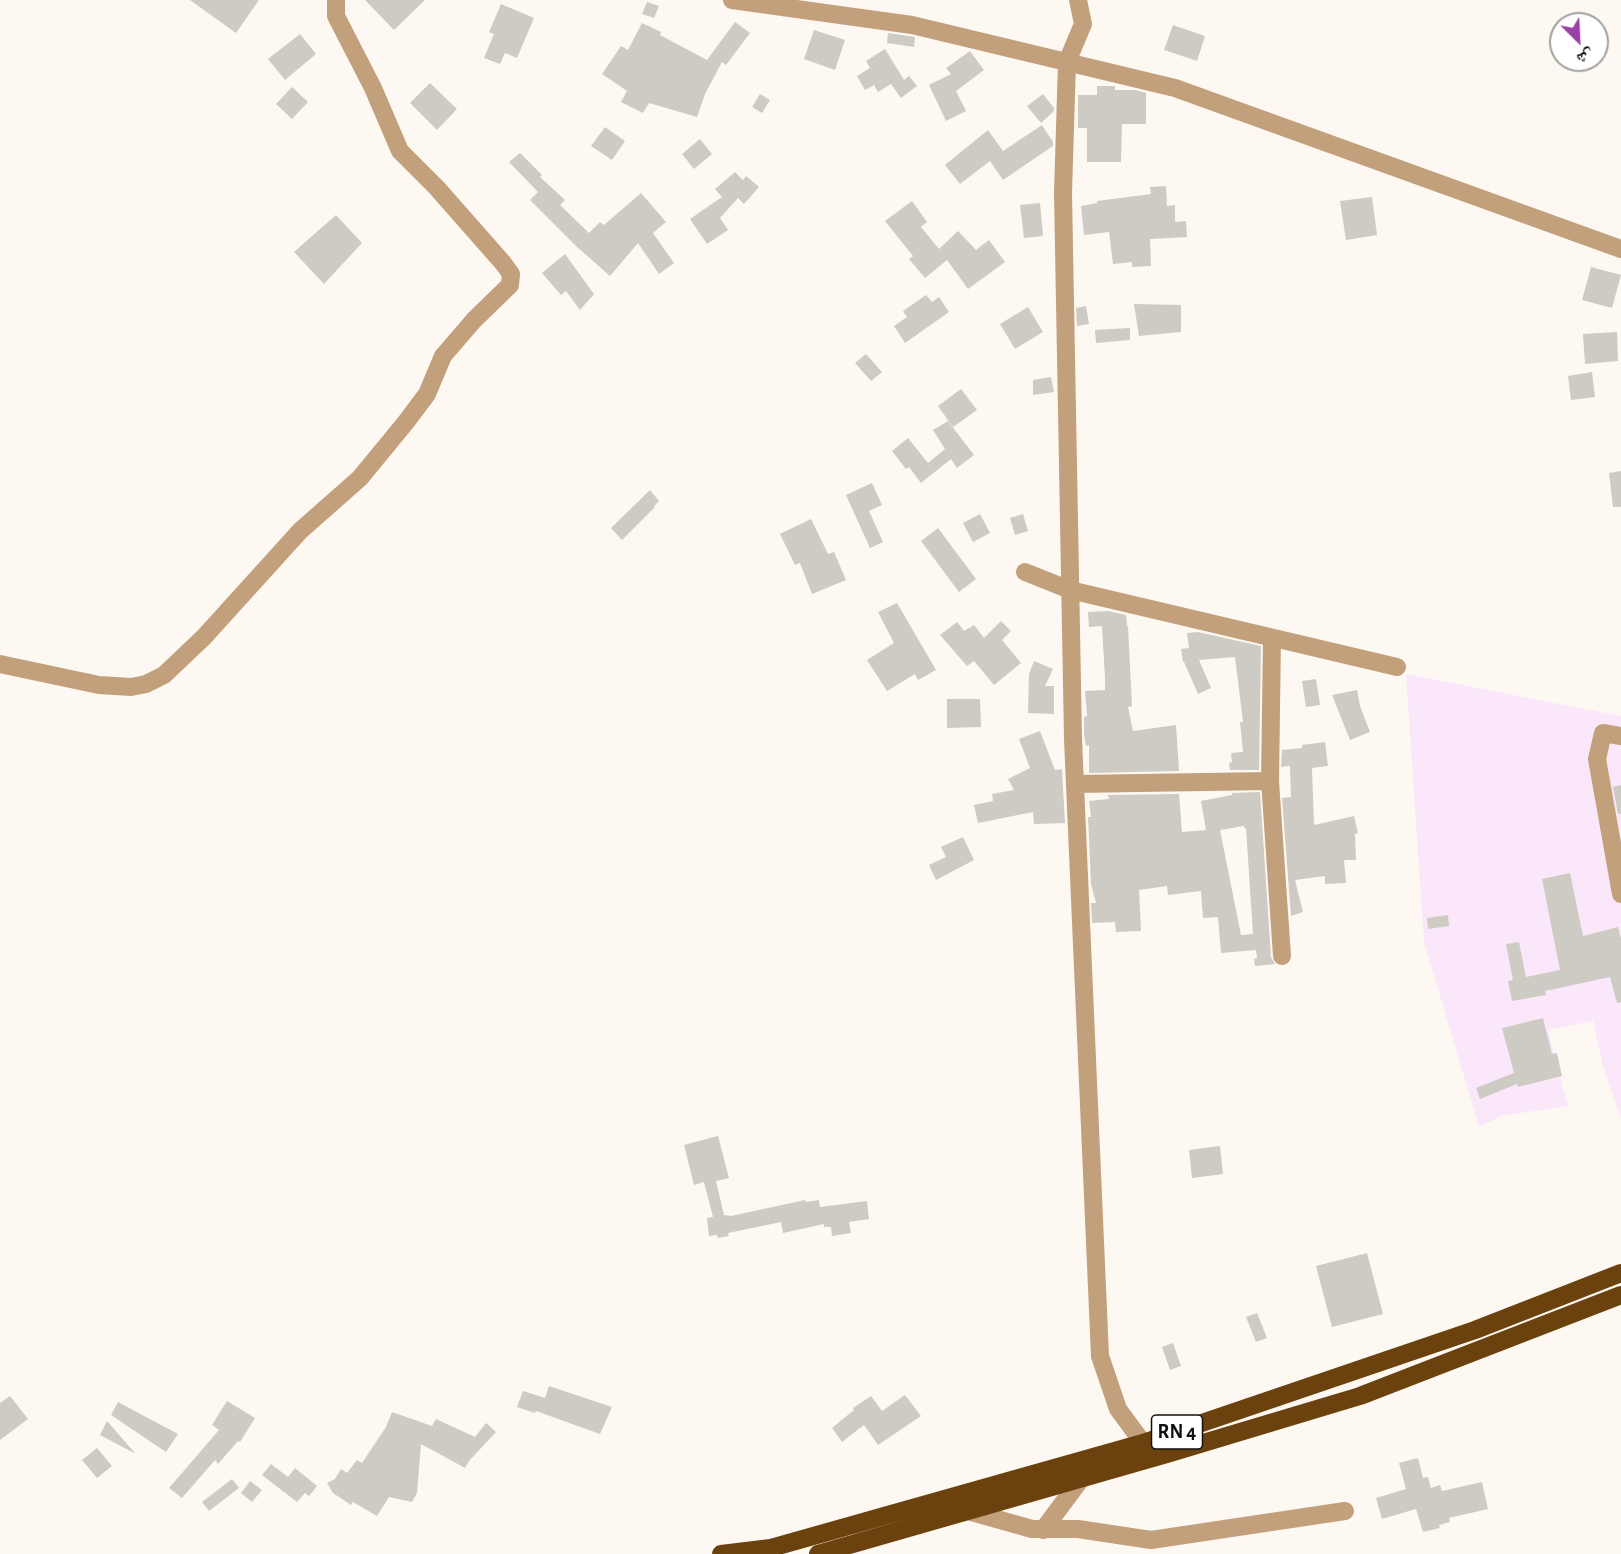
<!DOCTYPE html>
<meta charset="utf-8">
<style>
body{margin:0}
#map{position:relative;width:1621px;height:1554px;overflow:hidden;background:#fdf8f2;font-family:"Alegreya Sans","Noto Naskh Arabic",sans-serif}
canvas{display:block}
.north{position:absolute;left:1549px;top:12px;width:60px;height:60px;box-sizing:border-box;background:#fff;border:2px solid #a0a09f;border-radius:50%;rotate:156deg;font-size:16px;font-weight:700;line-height:24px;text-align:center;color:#12110f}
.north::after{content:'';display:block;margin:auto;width:21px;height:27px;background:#9b3fa9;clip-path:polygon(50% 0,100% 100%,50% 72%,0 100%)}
</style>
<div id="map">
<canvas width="1621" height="1554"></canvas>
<div class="north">ش</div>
</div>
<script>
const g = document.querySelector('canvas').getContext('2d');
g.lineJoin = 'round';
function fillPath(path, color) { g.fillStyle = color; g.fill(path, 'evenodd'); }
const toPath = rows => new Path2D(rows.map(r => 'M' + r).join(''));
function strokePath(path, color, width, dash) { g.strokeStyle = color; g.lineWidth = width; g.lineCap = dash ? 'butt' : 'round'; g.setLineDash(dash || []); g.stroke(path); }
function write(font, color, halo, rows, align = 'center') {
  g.font = font + ' "Alegreya Sans",sans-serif'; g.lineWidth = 4.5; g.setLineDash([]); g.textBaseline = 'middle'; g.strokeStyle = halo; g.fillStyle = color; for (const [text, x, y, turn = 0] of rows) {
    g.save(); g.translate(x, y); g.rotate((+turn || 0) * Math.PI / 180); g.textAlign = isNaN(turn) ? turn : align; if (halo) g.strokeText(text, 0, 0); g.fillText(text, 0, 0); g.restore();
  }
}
fillPath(toPath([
 [1406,674,1621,716,1621,1119,1603,1066,1593,1021,1548,1030,1568,1106,1501,1116,1479,1127,1424,942]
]), '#fae8fa');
fillPath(toPath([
 [190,0,259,0,236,33],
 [365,0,425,0,394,30],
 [647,2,659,6,654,18,642,14],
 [501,4,534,18,517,58,505,53,500,64,484,58,494,34,489,32],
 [735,22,750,33,726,65,722,62,705,94,697,117,649,103,643,113,621,102,627,91,602,74,621,46,628,50,642,23,661,32,660,35,707,60],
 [1173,25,1205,36,1197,61,1164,50],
 [814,30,845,40,835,70,804,59],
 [888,33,915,37,914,47,887,43],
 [300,34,316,54,285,80,268,59],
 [885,49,904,80,909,76,917,86,901,98,891,84,878,92,874,85,865,90,857,76,870,68,866,61],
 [970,51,984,70,956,91,966,111,946,121,929,85,951,74,946,68],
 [430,83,457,109,437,130,410,103],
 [1097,86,1115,86,1115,90,1135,90,1146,93,1146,124,1122,124,1121,162,1087,162,1087,128,1078,128,1078,95,1097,95],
 [292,87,308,102,292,119,276,104],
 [760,94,770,100,762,113,752,107],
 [1043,94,1054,108,1054,111,1041,123,1027,106],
 [1042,125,1053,142,1053,146,1003,180,990,161,960,184,945,165,988,130,1003,151],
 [605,127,625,141,612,160,591,146],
 [700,139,712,154,694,169,682,154],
 [520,153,542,175,540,177,565,200,560,205,589,233,600,222,604,225,641,193,666,222,653,233,674,263,659,274,638,243,610,276,577,247,530,200,538,192,509,162],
 [735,172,743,180,746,176,759,187,744,204,738,198,720,218,728,230,707,244,690,219,722,197,715,189],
 [1166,186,1167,206,1175,205,1175,222,1186,221,1187,237,1150,239,1151,266,1132,267,1132,262,1113,264,1109,232,1084,235,1081,206,1097,203,1097,201,1151,194,1150,187],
 [1372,197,1377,235,1346,240,1340,201],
 [912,201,927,222,921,227,939,249,958,231,976,250,989,240,1005,262,968,289,947,260,925,278,909,259,913,256,885,221],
 [1040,203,1043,236,1024,238,1020,205],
 [336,215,362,243,324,284,294,252],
 [565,254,594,294,580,310,566,291,561,295,542,273],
 [1591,267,1621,275,1612,308,1582,300],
 [926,295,932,302,939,297,949,312,905,343,894,326,907,317,903,311],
 [1134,304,1181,305,1181,332,1139,336],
 [1086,306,1089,324,1077,326,1076,308],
 [1028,307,1043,332,1015,349,1000,324],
 [1130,328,1130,340,1096,343,1095,330],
 [1617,332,1618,361,1585,364,1583,334],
 [866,354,882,372,871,381,855,363],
 [1592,372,1595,397,1571,400,1568,376],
 [1051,377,1054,392,1033,395,1033,380],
 [961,389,977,410,953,427,938,406],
 [948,421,974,455,957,468,951,459,921,483,909,467,906,469,892,451,908,438,928,463,945,449,933,430],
 [1621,471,1621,507,1613,507,1609,473],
 [872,483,882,505,869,511,883,542,870,548,846,495],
 [650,490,659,501,654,506,655,507,622,540,611,528],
 [980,514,990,533,973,542,963,523],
 [1023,514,1028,531,1015,535,1010,518],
 [811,519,828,554,834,552,846,580,812,594,800,563,795,565,780,534],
 [938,528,976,579,959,592,921,541],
 [897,603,936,670,918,680,915,674,887,691,867,660,894,643,878,612],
 [1108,611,1126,615,1127,626,1128,626,1132,706,1128,707,1133,731,1176,725,1179,771,1089,773,1089,745,1086,746,1084,735,1084,717,1087,716,1085,691,1105,690,1105,678,1102,626,1089,627,1088,612],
 [1001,621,1011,631,1002,640,1021,663,994,685,974,661,967,666,940,635,957,622,964,631,974,625,984,638],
 [1198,632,1261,646,1259,770,1230,770,1229,763,1232,762,1231,753,1243,752,1240,722,1243,722,1235,657,1199,660,1211,688,1198,694,1184,662,1183,662,1181,649,1189,648,1187,633],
 [1034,661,1053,669,1045,686,1054,686,1054,714,1028,713,1029,674],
 [1316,679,1320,705,1306,707,1302,681],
 [1357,690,1360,706,1370,732,1350,740,1332,695],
 [947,699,980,699,981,727,947,728],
 [1040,731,1055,770,1062,769,1065,823,1034,824,1033,812,978,823,974,805,993,801,992,794,1014,790,1008,779,1030,768,1019,739],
 [1325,742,1328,766,1312,768,1314,825,1354,816,1358,833,1355,834,1356,860,1344,860,1346,883,1325,884,1325,876,1295,880,1303,912,1291,916,1282,798,1291,797,1290,766,1281,767,1282,750,1302,748,1302,745],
 [1621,785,1621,814,1618,814,1613,787],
 [1260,792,1271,957,1275,964,1255,966,1254,959,1257,958,1256,950,1221,953,1218,917,1203,918,1201,891,1168,895,1167,886,1139,890,1141,931,1116,932,1115,922,1092,923,1091,903,1096,903,1091,884,1088,817,1091,817,1089,801,1109,799,1108,795,1179,794,1182,832,1206,830,1201,801,1232,795,1232,793],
 [1244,826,1244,828,1246,828,1253,934,1241,935,1220,830],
 [963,837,974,860,936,880,929,865,946,857,941,847],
 [1570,873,1583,936,1618,927,1621,938,1621,1002,1617,1003,1610,977,1545,991,1546,995,1512,1001,1508,981,1513,980,1506,944,1519,942,1526,977,1560,970,1542,879],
 [1448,915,1449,926,1428,929,1427,918],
 [1543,1018,1552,1054,1557,1053,1562,1076,1518,1087,1517,1084,1480,1099,1476,1088,1514,1073,1502,1028],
 [718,1136,729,1178,716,1181,724,1215,731,1216,805,1200,806,1202,819,1200,820,1207,867,1201,869,1219,849,1222,851,1233,832,1236,831,1227,824,1227,824,1224,783,1233,781,1222,728,1233,729,1236,718,1238,717,1235,709,1236,707,1218,713,1217,704,1182,694,1185,684,1145],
 [1220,1146,1223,1174,1192,1178,1189,1150],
 [1367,1253,1383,1314,1332,1327,1316,1266],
 [1257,1313,1267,1338,1256,1342,1246,1317],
 [1173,1343,1181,1366,1170,1370,1162,1347],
 [549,1386,612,1407,600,1434,536,1411,535,1413,517,1407,523,1391,545,1398],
 [905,1395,921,1416,878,1445,864,1425,842,1442,832,1428,854,1410,853,1408,871,1396,882,1411],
 [10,1396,28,1419,0,1440,0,1403],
 [227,1401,255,1418,240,1442,238,1441,218,1464,215,1460,182,1498,169,1488,219,1430,212,1425],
 [118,1402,178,1434,166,1452,111,1415],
 [392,1412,432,1426,436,1419,475,1437,486,1423,496,1432,469,1461,465,1468,421,1444,417,1493,412,1502,389,1497,377,1516,353,1502,351,1505,333,1493,327,1483,335,1479,341,1469,347,1473,357,1460,362,1463,386,1427],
 [107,1421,134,1452,134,1453,100,1435],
 [97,1448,112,1466,97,1478,82,1460],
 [1418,1458,1423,1478,1428,1477,1431,1488,1440,1485,1442,1491,1482,1482,1488,1509,1449,1518,1450,1522,1439,1525,1440,1528,1423,1532,1416,1509,1382,1519,1376,1498,1406,1489,1399,1463],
 [271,1464,288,1477,295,1468,317,1486,309,1496,305,1493,297,1502,262,1475],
 [232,1479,239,1488,209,1511,202,1502],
 [250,1481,262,1490,252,1502,241,1493]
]), '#cecac4');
strokePath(toPath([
 [732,0,912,25,1175,88,1621,249],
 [1078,0,1083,24,1067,62,1063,193,1073,739,1100,1356,1118,1409,1143,1443],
 [1025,572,1070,590,1397,667],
 [1272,638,1270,781,1282,956],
 [0,664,99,685,131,687,146,684,164,675,204,637,300,531,360,478,406,422,427,394,443,356,474,320,510,285,511,274,503,263,437,188,400,151,373,88,336,16,336,0],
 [1621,736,1603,733,1597,759,1621,894],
 [1075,784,1270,781],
 [968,1511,1032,1529,1078,1529,1151,1540,1345,1511],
 [1043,1530,1081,1479]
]), '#c3a07c', 18);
strokePath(toPath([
 [721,1554,771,1548,1143,1443,1475,1330,1621,1273],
 [818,1554,1170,1453,1360,1396,1621,1295]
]), '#6b420d', 18);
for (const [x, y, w] of [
 [1177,1432,51]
]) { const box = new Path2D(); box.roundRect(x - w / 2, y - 17, w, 34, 4.5); g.fillStyle = '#fff'; g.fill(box); strokePath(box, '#12110f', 1.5); }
write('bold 20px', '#12110f', null, [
 ["RN 4",1177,1432]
]);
</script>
